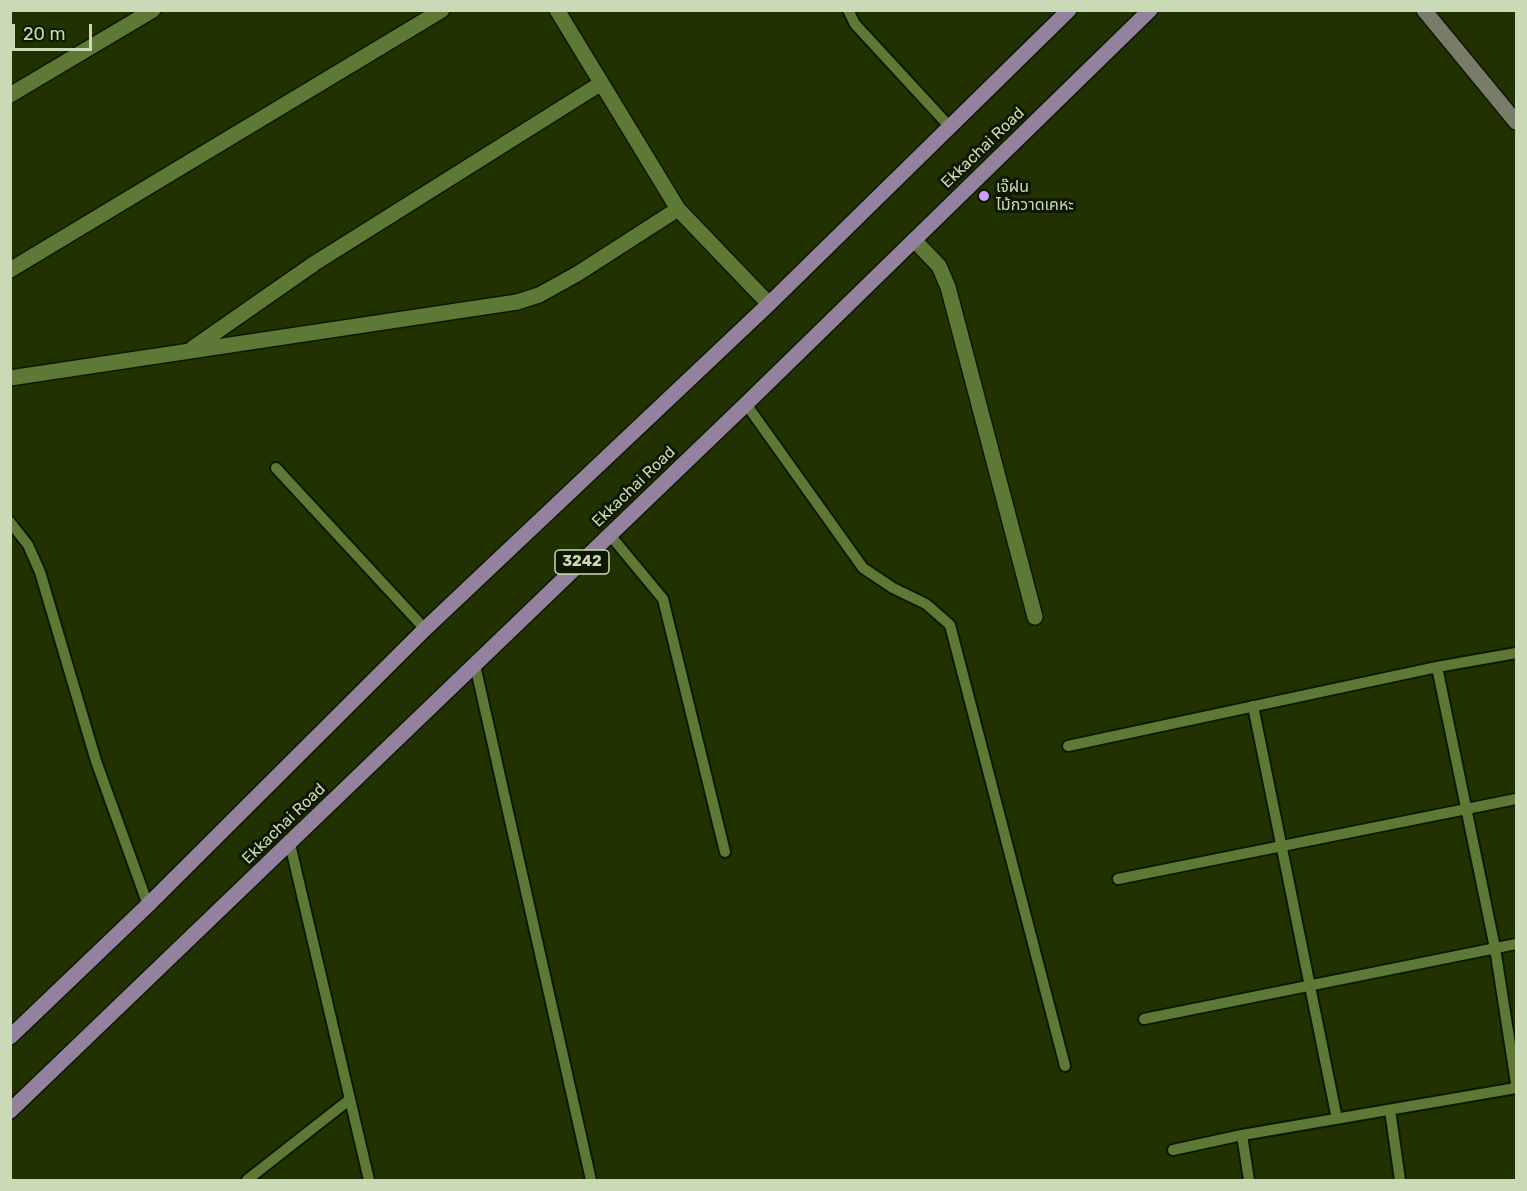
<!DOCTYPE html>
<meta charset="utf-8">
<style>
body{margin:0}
#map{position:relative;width:1527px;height:1191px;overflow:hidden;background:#213200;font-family:Rubik,sans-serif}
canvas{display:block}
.frame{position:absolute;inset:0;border:12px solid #cadab7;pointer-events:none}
.scale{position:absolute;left:12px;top:24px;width:80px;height:27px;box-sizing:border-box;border:3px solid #cadab7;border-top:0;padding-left:8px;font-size:18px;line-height:21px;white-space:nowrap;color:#cadab7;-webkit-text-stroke:4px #0e1800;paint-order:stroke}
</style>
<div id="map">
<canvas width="1527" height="1191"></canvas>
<div class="frame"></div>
<div class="scale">20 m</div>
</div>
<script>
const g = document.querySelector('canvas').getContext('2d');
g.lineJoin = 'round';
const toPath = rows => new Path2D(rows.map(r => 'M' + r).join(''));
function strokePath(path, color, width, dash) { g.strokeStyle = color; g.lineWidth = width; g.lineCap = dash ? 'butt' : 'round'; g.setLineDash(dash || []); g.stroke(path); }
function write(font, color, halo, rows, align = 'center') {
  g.font = font + ' Rubik,"Noto Sans Thai",sans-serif'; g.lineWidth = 6; g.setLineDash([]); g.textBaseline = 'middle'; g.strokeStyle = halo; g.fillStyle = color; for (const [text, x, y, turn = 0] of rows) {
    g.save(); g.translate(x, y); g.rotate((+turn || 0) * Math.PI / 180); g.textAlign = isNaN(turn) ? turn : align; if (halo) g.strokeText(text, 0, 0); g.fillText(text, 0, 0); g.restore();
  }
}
const lane = toPath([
 [848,10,855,24,949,126],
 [746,404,863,568,893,588,926,604,950,625,1065,1066],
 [276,468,425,629],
 [10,522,28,545,40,572,96,761,148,905],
 [610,535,663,599,725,852],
 [475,665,591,1180],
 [1437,667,1495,948,1516,1083],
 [1253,706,1337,1119],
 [1068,746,1437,667,1516,653],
 [290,844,369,1180],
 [1118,879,1516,799],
 [1144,1019,1516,944],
 [1390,1110,1400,1180],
 [1242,1135,1249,1180],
 [1173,1150,1242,1135,1516,1088],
 [247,1180,349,1100]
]);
const street = toPath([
 [557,10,678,209,769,304],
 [10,95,153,10],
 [914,240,939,266,948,287,1035,617],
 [10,270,442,10],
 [193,348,315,263,600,84],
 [10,378,517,302,539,295,577,274,678,209]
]);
const secondary = toPath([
 [1424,10,1516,122]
]);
const primary = toPath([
 [10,1037,148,905,425,629,769,304,1069,10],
 [10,1111,746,404,1150,10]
]);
strokePath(lane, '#0d1800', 14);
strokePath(street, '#0d1800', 18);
strokePath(secondary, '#0d1800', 18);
strokePath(primary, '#0d1800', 18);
strokePath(lane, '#5e7835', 10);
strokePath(street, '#5e7835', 15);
strokePath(secondary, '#797c69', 15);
strokePath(primary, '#93819d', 15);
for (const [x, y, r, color] of [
 [984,196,6,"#d09dff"]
]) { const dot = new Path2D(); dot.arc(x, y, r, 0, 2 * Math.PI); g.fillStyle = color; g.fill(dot); strokePath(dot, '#0e1800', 2); }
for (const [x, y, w] of [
 [582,562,54]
]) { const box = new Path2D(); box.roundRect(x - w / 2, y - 12, w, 24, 4.5); g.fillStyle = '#0e1800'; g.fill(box); strokePath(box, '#cadab7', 1.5); }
write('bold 15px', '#cadab7', null, [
 ["3242",582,562]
]);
write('16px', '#cadab7', '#0e1800', [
 ["Ekkachai Road",983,148,-44],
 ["Ekkachai Road",634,487,-44],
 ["Ekkachai Road",284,824,-44]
]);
write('16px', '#cadab7', '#0e1800', [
 ["เจ๊ฝน",996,187],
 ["ไม้กวาดเคหะ",996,205]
], 'left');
</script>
